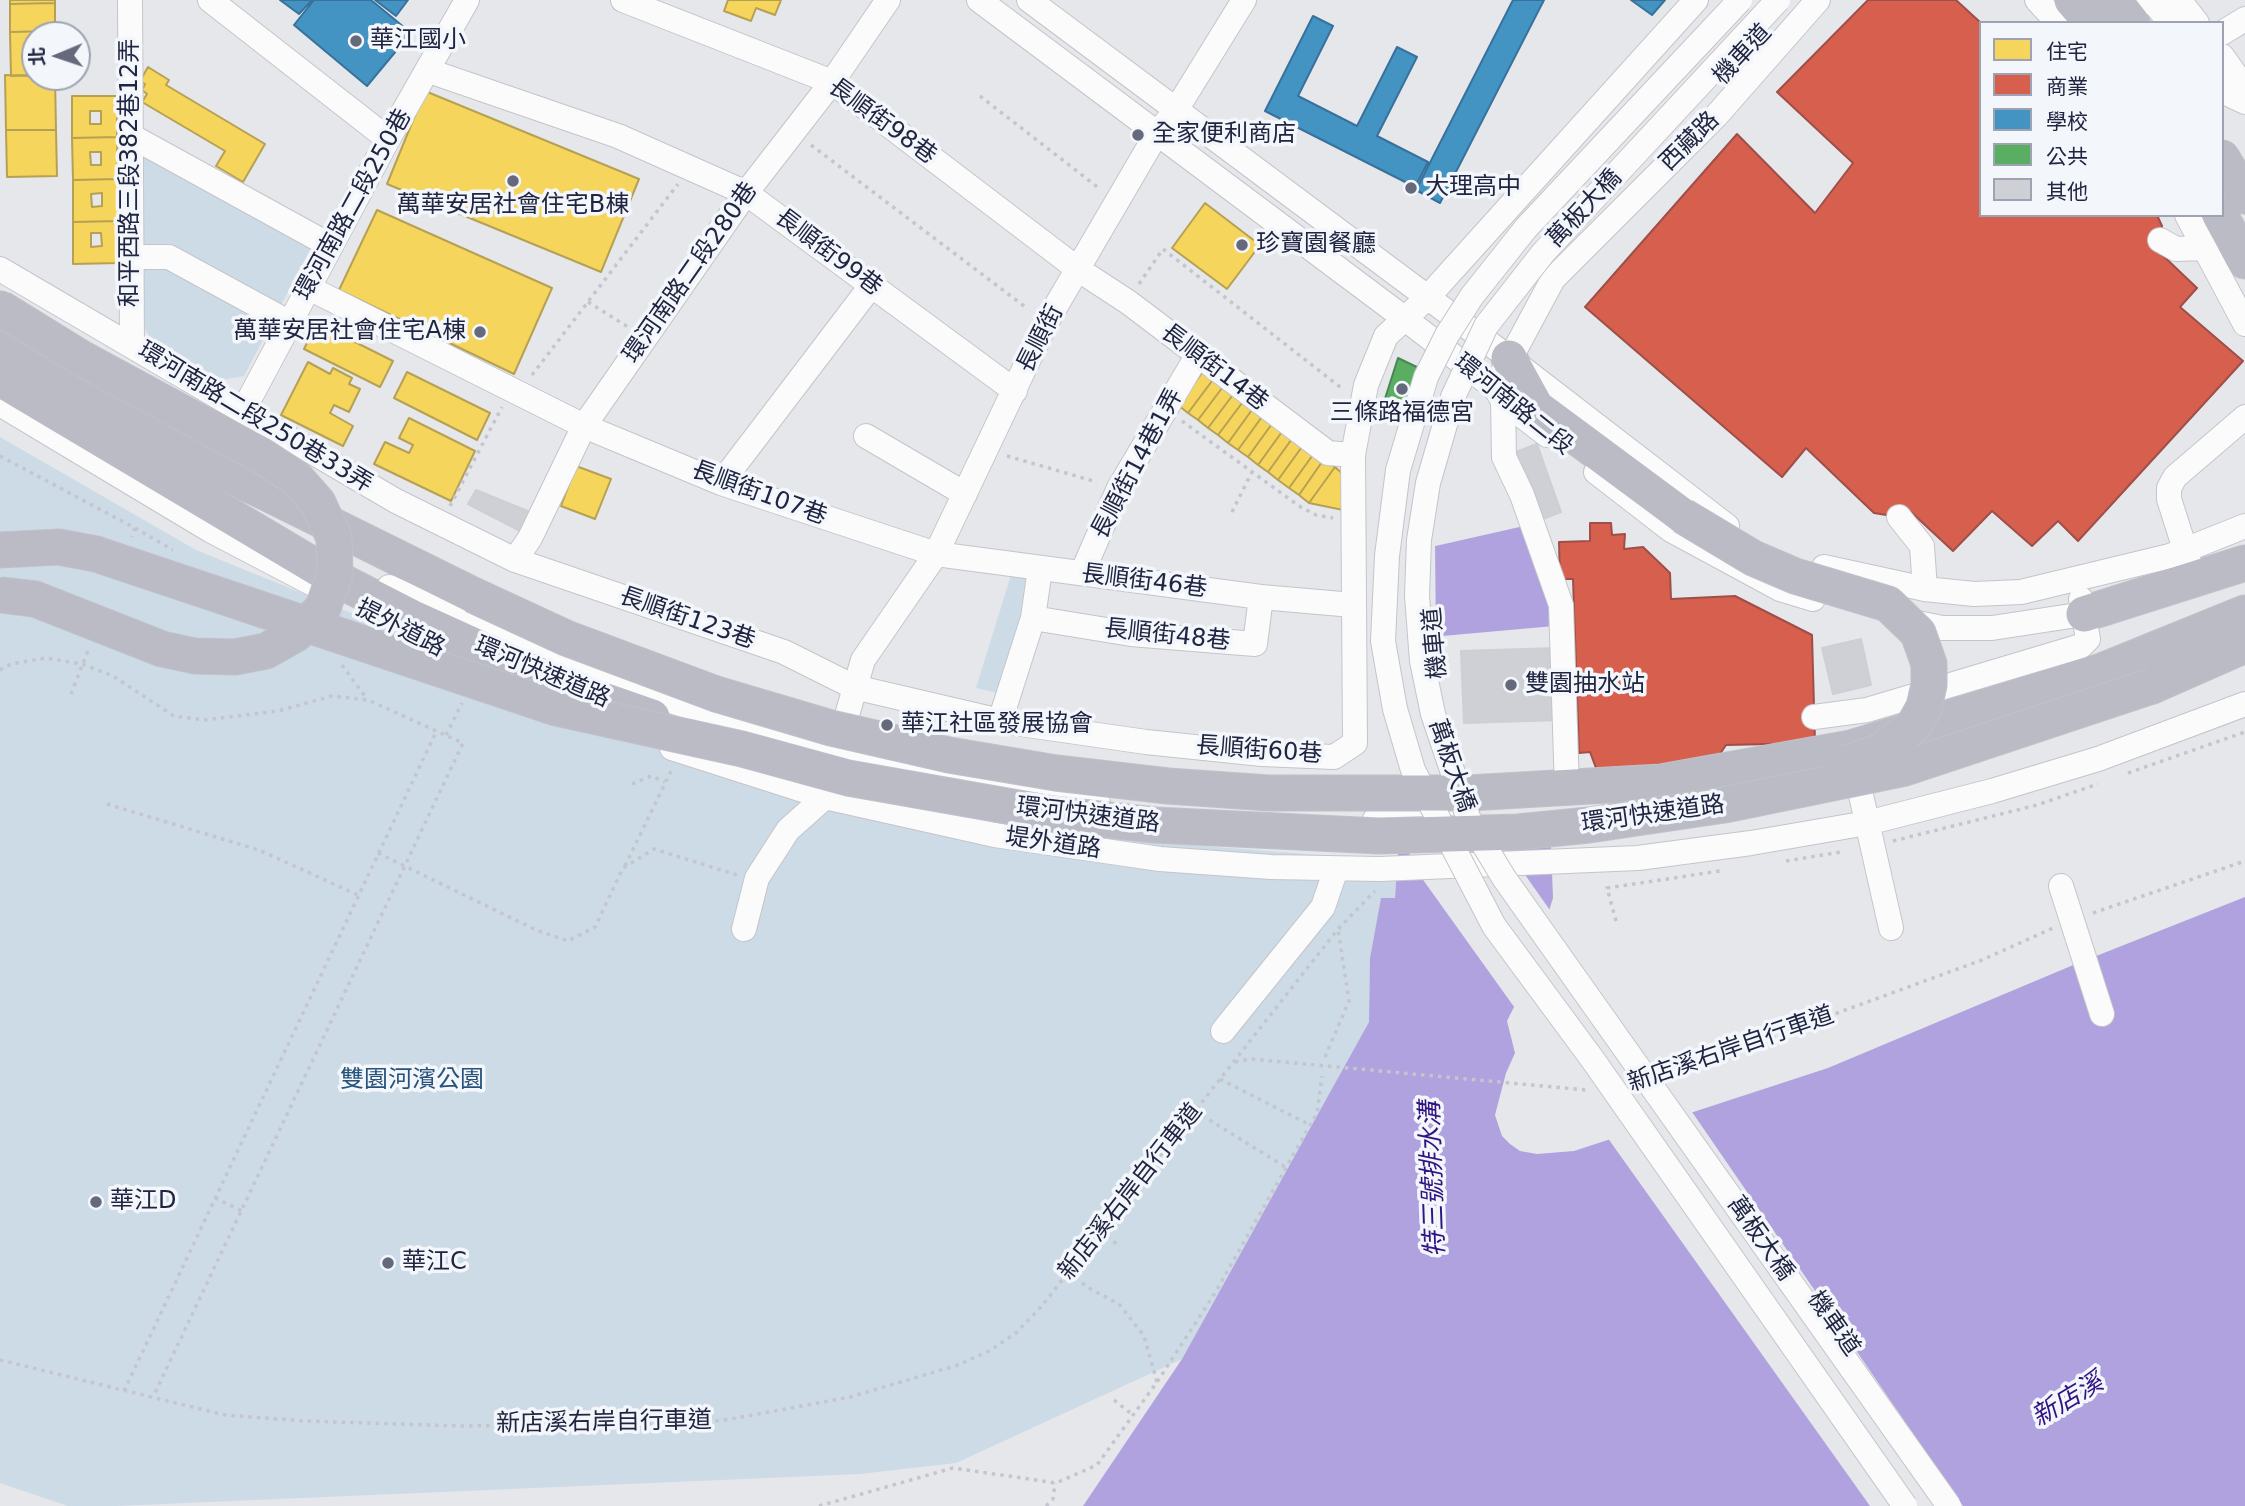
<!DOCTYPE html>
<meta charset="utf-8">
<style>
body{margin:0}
#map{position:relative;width:2245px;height:1506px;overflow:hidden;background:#e5e7eb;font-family:"DejaVu Sans","Noto Sans TC",sans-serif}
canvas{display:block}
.legend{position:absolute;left:1979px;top:21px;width:245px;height:196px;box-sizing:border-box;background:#f3f6fa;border:2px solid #9fa2b0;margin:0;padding:9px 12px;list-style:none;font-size:21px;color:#202541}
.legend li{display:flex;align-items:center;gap:14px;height:35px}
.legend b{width:35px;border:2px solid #9fa2b0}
.north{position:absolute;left:21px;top:21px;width:70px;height:70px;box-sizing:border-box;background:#f3f6fa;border:2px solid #9fa2b0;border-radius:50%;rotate:268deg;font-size:19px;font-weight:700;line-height:28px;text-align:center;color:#202541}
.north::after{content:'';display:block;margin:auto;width:24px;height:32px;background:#65697c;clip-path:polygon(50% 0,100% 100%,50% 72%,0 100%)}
</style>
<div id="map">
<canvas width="2245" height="1506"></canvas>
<ul class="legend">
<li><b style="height:19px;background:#f6d55c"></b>住宅</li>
<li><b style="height:19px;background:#d6604d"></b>商業</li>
<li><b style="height:19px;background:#4393c3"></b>學校</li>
<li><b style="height:19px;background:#5aae61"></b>公共</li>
<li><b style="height:19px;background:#ced0d5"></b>其他</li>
</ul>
<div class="north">北</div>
</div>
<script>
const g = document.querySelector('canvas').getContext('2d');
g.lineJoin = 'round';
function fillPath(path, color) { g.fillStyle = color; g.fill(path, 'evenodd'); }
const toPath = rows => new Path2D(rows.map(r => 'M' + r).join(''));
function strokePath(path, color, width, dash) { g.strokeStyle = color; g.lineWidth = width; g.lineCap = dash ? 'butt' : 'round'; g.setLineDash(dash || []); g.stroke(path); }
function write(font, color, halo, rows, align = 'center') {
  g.font = font + ' "DejaVu Sans","Noto Sans TC",sans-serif'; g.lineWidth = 7; g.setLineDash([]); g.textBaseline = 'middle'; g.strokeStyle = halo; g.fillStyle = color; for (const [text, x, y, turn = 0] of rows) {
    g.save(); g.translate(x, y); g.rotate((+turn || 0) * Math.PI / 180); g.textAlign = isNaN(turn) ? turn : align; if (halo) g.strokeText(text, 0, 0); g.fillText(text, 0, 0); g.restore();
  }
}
fillPath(toPath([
 [144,155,311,248,244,376,215,381,153,343,144,327],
 [0,437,196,550,743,772,1164,843,1398,861,1395,898,1381,899,1370,958,1369,1022,1182,1359,956,1463,860,1474,116,1506,68,1506,0,1483],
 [1011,575,1029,579,1007,695,976,688]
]), '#cddbe6');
fillPath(toPath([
 [1524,526,1552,592,1554,626,1431,637,1431,547],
 [1551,847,1553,898,1527,981,1507,1021,1515,1053,1506,1073,1495,1115,1502,1136,1510,1144,1520,1151,1537,1154,1574,1151,1828,1068,2071,966,2245,897,2245,1506,1083,1506,1182,1359,1369,1022,1370,958,1381,898,1395,898,1398,853]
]), '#b0a2de');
fillPath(toPath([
 [1435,543,1436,640,1431,641,1428,640,1430,544],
 [1504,845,1552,913,1531,982,1517,1011,1416,870,1408,850],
 [1690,1109,1963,1506,1870,1506,1607,1137]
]), '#e5e7eb');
const homes = toPath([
 [10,0,55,0,55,3,10,4,10,0],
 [728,0,781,0,775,15,756,8,751,21,724,11,728,0],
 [55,3,55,31,10,32,10,4,55,3],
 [55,31,55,35,35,35,35,75,11,76,10,32,55,31],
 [148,67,169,80,166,85,265,144,243,182,216,166,225,151,142,102,147,94,142,90,145,84,140,81,148,67],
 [5,75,55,77,56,130,6,130,5,75],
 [425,91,639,179,601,272,387,184,425,91],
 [72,96,117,96,117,137,72,138,72,96],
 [90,111,101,111,101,124,90,124,90,111],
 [6,130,56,130,57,176,7,177,6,130],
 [117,137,118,179,73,180,72,138,117,137],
 [90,152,101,152,101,165,91,165,90,152],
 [118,179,118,221,73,222,73,180,118,179],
 [102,193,102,206,92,207,91,194,102,193],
 [1205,203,1260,245,1227,289,1172,248,1205,203],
 [377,210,552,288,514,374,339,290,377,210],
 [118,221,119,263,73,264,73,222,118,221],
 [91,233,101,233,102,246,91,247,91,233],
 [317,323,393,361,380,387,304,349,317,323],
 [308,362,330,374,333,368,352,378,349,384,360,389,349,412,334,405,330,413,353,426,343,446,281,415,308,362],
 [1205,369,1215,377,1188,413,1178,405,1205,369],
 [407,372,490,413,477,440,394,398,407,372],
 [1215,377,1225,384,1198,420,1188,413,1215,377],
 [1225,384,1235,392,1208,428,1198,420,1225,384],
 [1235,392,1245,399,1218,435,1208,428,1235,392],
 [1245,399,1254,407,1228,443,1218,435,1245,399],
 [1254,407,1264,414,1238,450,1228,443,1254,407],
 [1264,414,1274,421,1248,457,1238,450,1264,414],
 [409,418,475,451,451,501,374,464,385,442,409,453,413,445,399,438,409,418],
 [1274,421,1284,429,1258,465,1248,457,1274,421],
 [1284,429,1294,436,1268,472,1258,465,1284,429],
 [1294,436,1304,444,1278,480,1268,472,1294,436],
 [1304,444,1315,452,1289,488,1278,480,1304,444],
 [1315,452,1324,459,1299,495,1289,488,1315,452],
 [1324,459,1335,467,1309,503,1299,495,1324,459],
 [576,466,611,479,595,519,561,506,576,466],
 [1335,467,1346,477,1343,510,1309,503,1335,467]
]);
fillPath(homes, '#f6d55c');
strokePath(homes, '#b6a054', 2);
const shops = toPath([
 [1868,0,1956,0,1981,23,1981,215,2157,215,2162,226,2156,249,2197,288,2180,307,2243,361,2078,541,2058,521,2032,546,1992,511,1953,551,1911,512,1899,517,1874,513,1806,448,1782,477,1585,307,1737,134,1815,213,1853,163,1777,92,1868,0],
 [1590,523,1611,523,1612,535,1625,534,1624,549,1643,547,1670,573,1671,599,1735,596,1812,635,1815,743,1726,745,1720,754,1706,759,1610,770,1596,768,1590,752,1579,753,1573,579,1560,579,1559,542,1590,541,1590,523]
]);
fillPath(shops, '#d6604d');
strokePath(shops, '#9f4e49', 2);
const schools = toPath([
 [280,0,312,0,299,14,280,0],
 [314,0,371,0,411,33,367,86,294,25,314,0],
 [375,0,408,0,396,16,375,0],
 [1513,0,1544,0,1440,203,1416,190,1513,0],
 [1631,0,1665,0,1652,15,1631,0],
 [1313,16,1333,26,1298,96,1357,126,1397,47,1417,57,1377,136,1428,162,1415,187,1265,111,1313,16]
]);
fillPath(schools, '#4393c3');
strokePath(schools, '#38729c', 2);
const public = toPath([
 [1398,358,1423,370,1406,419,1382,408,1398,358]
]);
fillPath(public, '#5aae61');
strokePath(public, '#498557', 2);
const building = toPath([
 [1537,444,1561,512,1540,520,1516,452,1537,444],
 [476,490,530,512,522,532,468,504,476,490],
 [1861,639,1871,685,1833,694,1822,648,1861,639],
 [1558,648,1561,720,1464,723,1461,651,1558,648]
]);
fillPath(building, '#ced0d5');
strokePath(building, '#cdcfd4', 2);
const minor = toPath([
 [130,0,132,345],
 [210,0,388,139],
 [623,0,832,82,1079,270,1128,302,1328,453,1353,455],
 [979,0,1404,318,1496,389,1503,401,1547,435],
 [1029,0,1509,358,1727,526],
 [2037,0,2058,23],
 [2145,0,2156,5,2170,23],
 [2179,0,2197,23],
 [2222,33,2245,19],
 [2222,56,2245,88],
 [429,71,618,136,746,193,1015,391],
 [2222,87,2228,94,2245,102],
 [131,136,331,246],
 [2187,215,2245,324],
 [2160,240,2176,249,2207,248],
 [132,257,169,257,290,323],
 [0,269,396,501,515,560,784,652,854,687,1000,721,1146,742,1262,754,1334,757,1355,743,1353,455,1366,385,1386,336,1427,298,1696,0],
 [309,288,584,426,721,483,936,554,1261,597,1353,605],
 [1503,372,1553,279,1716,116,1818,0],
 [1503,401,1504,457,1522,495,1561,605,1567,789],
 [0,404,210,530,315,585],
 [243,411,388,139,467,0],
 [866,436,965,494],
 [1596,472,1671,530,1780,589,1813,599],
 [721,483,871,286],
 [1899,517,1922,546,1925,589],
 [515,560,530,538,584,426,746,193,832,82,888,0],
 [2190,565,2169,499,2169,488,2175,477,2245,417],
 [1824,567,1925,589,1974,594,2021,592,2170,556,2245,526],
 [1082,573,1119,488,1197,356],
 [389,587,545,658,770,735,962,780,1098,802],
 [1033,618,1131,634,1255,644,1261,597],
 [1903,620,1942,628,1992,628,2084,614],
 [1814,717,1867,710,2081,646,2088,639,2081,599],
 [1000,721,1033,618,1040,569],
 [838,746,863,660,936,554,1046,323,1156,135,1176,110,1244,0],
 [672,748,825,797,995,835,1160,859,1271,867,1380,869,1638,858,1751,843,1867,823,1992,791,2098,759,2245,704],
 [1854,764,1891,928],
 [1375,819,1458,815],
 [2061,886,2102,1014],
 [744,929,757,878,788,830,825,797],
 [1223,1031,1323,907,1336,869]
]);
const highway = toPath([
 [2072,0,2092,23],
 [2114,0,2132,23],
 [2222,158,2245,196],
 [2220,215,2245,261],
 [0,345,55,380,202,461,473,595],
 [1509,358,1536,407,1683,516],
 [0,379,331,576,415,619,563,686,652,717],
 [0,550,59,547,96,554],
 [2084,614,2245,563],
 [2152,686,2245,645],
 [1468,793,1661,782,1851,748,2102,671,2245,613]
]);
strokePath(minor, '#c4c5ca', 26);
strokePath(highway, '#c0c2cb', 37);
strokePath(toPath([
 [980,96,1100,189],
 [811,145,1028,309],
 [1139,284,1163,249,1344,390],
 [588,302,628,327],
 [532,375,678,184],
 [1182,421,1299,506,1316,515,1333,518],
 [0,456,135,528,132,537],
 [1007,456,1097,482],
 [450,506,502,407],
 [1232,512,1253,470],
 [135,528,173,550],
 [342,665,367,699],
 [0,670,11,664,46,658,82,664,113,676,174,716,204,720,278,711,332,696,368,700,463,743,153,1397],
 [71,694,89,648],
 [446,735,462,703],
 [2128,773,2245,732],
 [632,784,651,776,665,782],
 [107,804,259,850,358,895],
 [1893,841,2037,805,2098,784],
 [378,853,536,930,568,941,595,927,623,868,654,849,737,875],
 [1786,861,1841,852],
 [625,866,672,769],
 [2093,913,2245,861],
 [1616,921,1607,888,1720,871],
 [1325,1057,1349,1001,1338,929],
 [1235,1062,1251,1059,1586,1090],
 [1668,1075,1982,960,2053,928],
 [1220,1079,1310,1125],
 [1195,1111,1287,1168],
 [215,1198,242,1211],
 [1100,1231,1118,1245],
 [1069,1272,1087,1287,1119,1304,1144,1336,1157,1382],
 [0,1360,225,1415,305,1421,462,1426,701,1423,731,1419,850,1397,958,1365,989,1351,1016,1333,1041,1307,1338,929,1375,891],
 [124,1391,437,730],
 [1114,1400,1133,1415],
 [819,1506,953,1468,1056,1483,1097,1465,1157,1382,1215,1293,1317,1113,1322,1076],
 [1046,1506,1053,1499,1055,1483]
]), '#c4c5ce', 3.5, [3.5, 5]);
strokePath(minor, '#fbfbfc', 24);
strokePath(highway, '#babbc4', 35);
const minorBridge = toPath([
 [1740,0,1526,228,1472,296,1447,335,1426,377,1398,470,1387,556,1383,641,1395,709,1413,770,1494,926,1593,1060,1905,1506],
 [1778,0,1543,253,1486,326,1453,397,1428,483,1419,540,1417,596,1422,661,1433,714,1469,820,1504,878,1949,1506]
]);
const highwayBridge = toPath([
 [0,308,81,358,262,456,297,479,318,503,334,538,335,573,323,608,296,634,266,651,235,657,195,656,162,649,35,599,0,595],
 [1683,516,1753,558,1795,576,1888,604,1918,633,1929,664,1929,685,1924,707,1914,725,1881,751,1844,764],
 [96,554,556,708,742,749,848,778,1052,814,1155,825,1379,836,1518,832,1589,825,1724,805,1905,768,2152,686],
 [473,595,566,638,716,694,831,728,949,755,1056,773,1168,786,1269,793,1468,793]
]);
strokePath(minorBridge, '#c4c5ca', 26, []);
strokePath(highwayBridge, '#c0c2cb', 37, []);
strokePath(minorBridge, '#fbfbfc', 24);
strokePath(highwayBridge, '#babbc4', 35);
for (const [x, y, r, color] of [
 [356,41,7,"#65697c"],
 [1138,135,7,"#65697c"],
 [513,181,7,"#65697c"],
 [1411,188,7,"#65697c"],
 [1242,245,7,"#65697c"],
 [480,332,7,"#65697c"],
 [1402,389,7,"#65697c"],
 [1511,685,7,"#65697c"],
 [887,725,7,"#65697c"],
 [96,1202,7,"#65697c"],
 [388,1263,7,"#65697c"]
]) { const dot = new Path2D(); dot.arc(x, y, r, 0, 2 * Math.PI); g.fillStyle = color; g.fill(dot); strokePath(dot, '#f3f6fa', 2.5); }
write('24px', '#202541', '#f3f6fa', [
 ["華江國小",370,41],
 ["全家便利商店",1152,135],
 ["大理高中",1425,188],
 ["萬華安居社會住宅B棟",513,206,"center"],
 ["珍寶園餐廳",1256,245],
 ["萬華安居社會住宅A棟",466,332,"right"],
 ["三條路福德宮",1402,414,"center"],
 ["雙園抽水站",1525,685],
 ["華江社區發展協會",901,725],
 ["華江D",110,1202],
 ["華江C",402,1263]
], 'left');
write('24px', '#202541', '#f3f6fa', [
 ["機車道",1743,55,-47],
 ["長順街98巷",882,122,36],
 ["西藏路",1690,142,-45],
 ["和平西路三段382巷12弄",131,173,-90],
 ["環河南路二段250巷",354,205,-61],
 ["萬板大橋",1585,209,-47],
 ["長順街99巷",828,253,37],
 ["環河南路二段280巷",691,273,-55],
 ["長順街",1041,339,-63],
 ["長順街14巷",1214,368,37],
 ["環河南路二段",1513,405,39],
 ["環河南路二段250巷33弄",255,418,31],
 ["長順街14巷1弄",1138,464,-62],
 ["長順街107巷",759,494,20],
 ["長順街46巷",1144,582,7],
 ["長順街123巷",687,619,19],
 ["提外道路",400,629,27],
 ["長順街48巷",1167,636,6],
 ["機車道",1436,643,-95],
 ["環河快速道路",542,673,23],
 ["長順街60巷",1259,751,4],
 ["萬板大橋",1451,766,71],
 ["環河快速道路",1653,815,-8],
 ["環河快速道路",1088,816,7],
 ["堤外道路",1053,844,8],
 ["新店溪右岸自行車道",1731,1050,-19],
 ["新店溪右岸自行車道",1131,1192,-52],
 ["萬板大橋",1760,1239,55],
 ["機車道",1833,1324,55],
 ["新店溪右岸自行車道",604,1423,-1]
]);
write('24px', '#26527c', '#f3f6fa', [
 ["雙園河濱公園",412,1081]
]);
write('italic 26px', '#311483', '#f3f6fa', [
 ["特三號排水溝",1434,1179,-92],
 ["新店溪",2068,1401,-31]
]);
</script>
